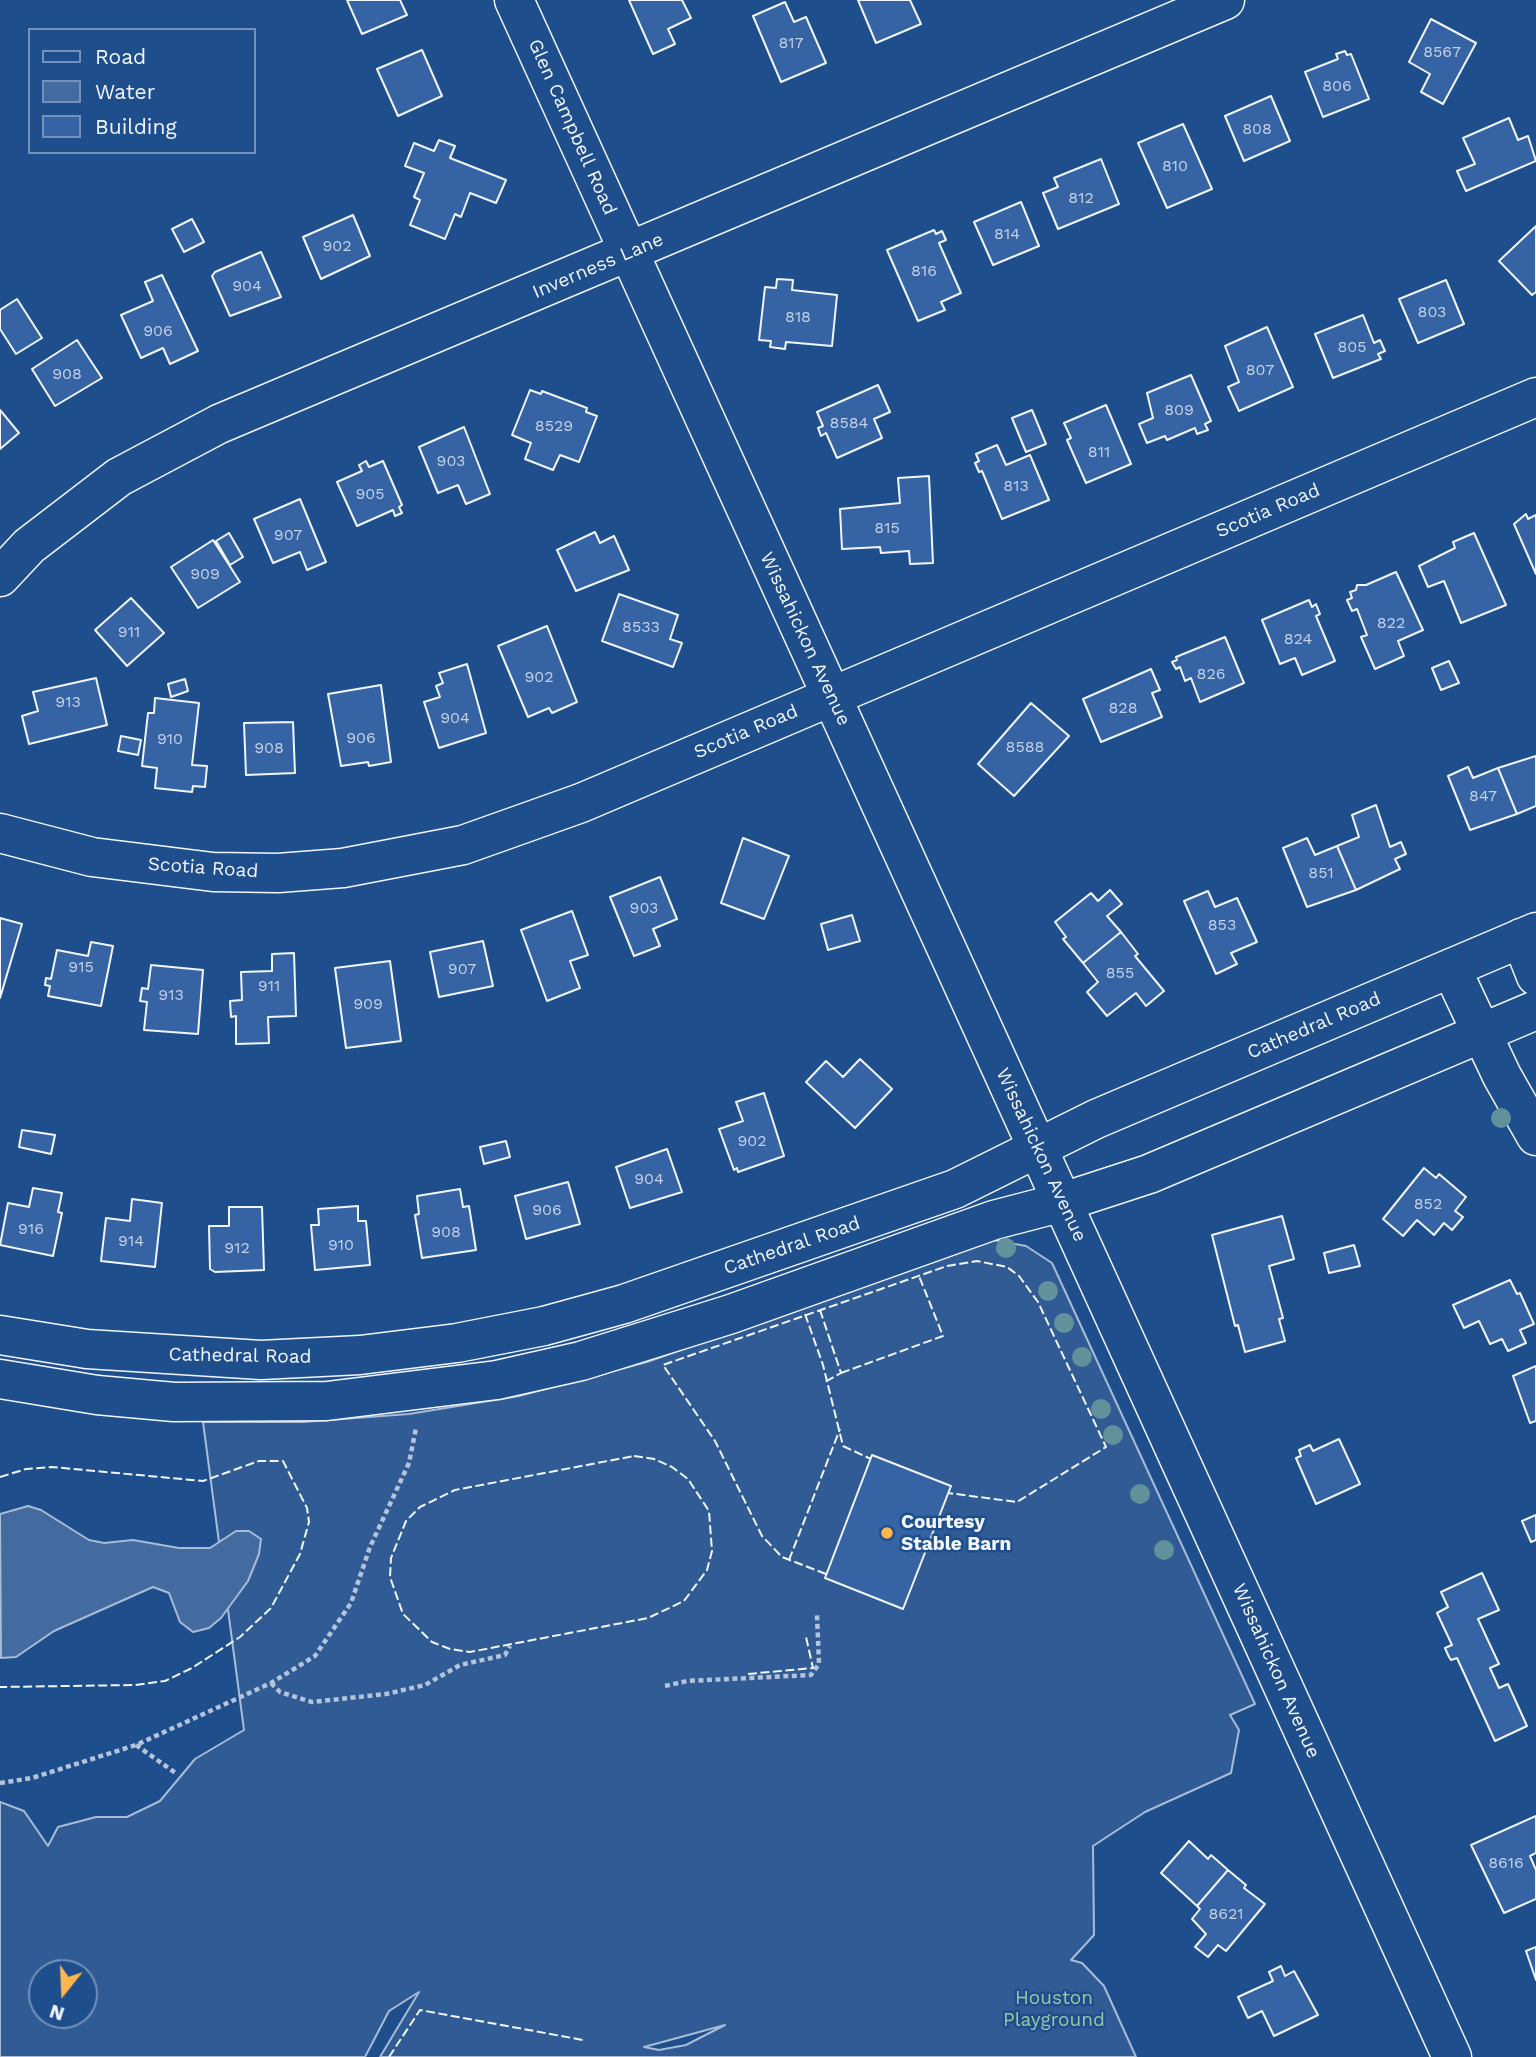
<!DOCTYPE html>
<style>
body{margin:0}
#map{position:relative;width:1536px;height:2057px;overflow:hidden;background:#1f4e8c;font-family:"Work Sans",sans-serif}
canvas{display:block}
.legend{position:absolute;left:28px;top:28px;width:228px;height:126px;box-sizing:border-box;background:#1f4e8c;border:2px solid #7391ba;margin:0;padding:9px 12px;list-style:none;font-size:21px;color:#f2f6ff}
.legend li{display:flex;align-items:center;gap:14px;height:35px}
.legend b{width:35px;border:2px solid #7391ba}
.north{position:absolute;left:28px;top:1959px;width:70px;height:70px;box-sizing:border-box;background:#1f4e8c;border:2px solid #7391ba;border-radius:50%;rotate:198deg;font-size:19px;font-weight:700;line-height:28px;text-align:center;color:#f2f6ff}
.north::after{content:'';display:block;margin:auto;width:24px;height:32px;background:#ffb74d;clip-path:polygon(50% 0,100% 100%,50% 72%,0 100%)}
</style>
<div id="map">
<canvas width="1536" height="2057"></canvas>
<ul class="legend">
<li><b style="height:9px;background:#1f4e8c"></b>Road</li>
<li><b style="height:19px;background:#446ba0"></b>Water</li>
<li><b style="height:19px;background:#3563a3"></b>Building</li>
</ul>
<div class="north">N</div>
</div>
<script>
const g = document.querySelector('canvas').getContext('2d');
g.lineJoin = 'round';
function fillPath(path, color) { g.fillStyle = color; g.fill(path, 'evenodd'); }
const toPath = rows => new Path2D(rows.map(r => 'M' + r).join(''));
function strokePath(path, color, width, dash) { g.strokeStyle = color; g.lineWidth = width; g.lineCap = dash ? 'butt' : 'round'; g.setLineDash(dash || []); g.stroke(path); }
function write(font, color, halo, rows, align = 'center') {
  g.font = font + ' "Work Sans",sans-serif'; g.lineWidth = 5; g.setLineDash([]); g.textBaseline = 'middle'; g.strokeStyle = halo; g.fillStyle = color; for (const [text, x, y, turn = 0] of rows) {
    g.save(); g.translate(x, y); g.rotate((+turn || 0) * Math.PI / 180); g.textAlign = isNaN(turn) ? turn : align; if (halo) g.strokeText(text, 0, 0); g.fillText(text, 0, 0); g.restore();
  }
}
const built = toPath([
 [993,1240,1026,1246,1052,1263,1255,1704,1230,1715,1239,1730,1231,1773,1145,1812,1093,1846,1094,1935,1071,1960,1082,1963,1104,1986,1136,2057,380,2057,419,1992,389,2011,365,2057,0,2057,0,1802,24,1811,48,1846,58,1827,96,1817,127,1817,160,1801,195,1759,244,1730,203,1422,303,1422,409,1414,519,1396,647,1362,993,1240],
 [42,1973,84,1973,84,2015,42,2015,42,1973],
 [725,2025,686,2045,659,2050,644,2047,725,2025]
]);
fillPath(built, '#305b95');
strokePath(built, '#a8bbd7', 2);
const water = toPath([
 [28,1506,41,1510,89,1540,104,1543,133,1540,179,1548,210,1548,236,1531,249,1531,261,1539,259,1554,248,1581,221,1618,209,1628,193,1632,180,1622,169,1593,153,1587,54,1631,16,1657,1,1658,0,1514,28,1506]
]);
fillPath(water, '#446ba0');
strokePath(water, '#a8bbd7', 2);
const building = toPath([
 [347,0,400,0,407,15,362,34,347,0],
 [629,0,682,0,691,18,668,29,675,44,653,54,629,0],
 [858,0,910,0,921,24,876,43,858,0],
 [785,2,794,22,806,17,826,63,781,82,753,16,785,2],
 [1431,19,1476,43,1443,104,1421,92,1430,74,1409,62,1431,19],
 [422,50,442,96,398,116,377,69,422,50],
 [1345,51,1347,55,1351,54,1369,99,1323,117,1305,72,1338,59,1336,54,1345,51],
 [1271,96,1290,141,1244,161,1225,116,1271,96],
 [1509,118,1518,140,1528,136,1536,161,1466,191,1457,171,1475,164,1463,138,1509,118],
 [1183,124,1212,189,1167,208,1138,143,1183,124],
 [439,140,455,146,450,158,506,180,496,203,470,193,461,217,455,214,445,239,410,225,420,200,414,197,424,173,405,166,414,143,434,151,439,140],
 [1101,159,1119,204,1058,229,1043,193,1058,187,1054,178,1101,159],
 [1021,202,1039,246,993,265,974,222,1021,202],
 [353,215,370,256,321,279,303,237,353,215],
 [192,219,204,242,184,252,172,229,192,219],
 [1536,226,1536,292,1532,295,1499,261,1536,226],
 [934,230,936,234,942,231,946,240,939,243,961,293,941,302,945,310,918,321,887,250,934,230],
 [261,252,281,297,230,316,212,276,215,272,261,252],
 [162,275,198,351,170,364,163,348,141,358,121,315,153,301,145,282,162,275],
 [777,279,793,280,792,290,837,295,832,346,786,342,785,349,770,347,771,341,759,340,765,287,776,288,777,279],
 [1446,280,1464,324,1418,343,1399,299,1446,280],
 [17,299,42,338,16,354,0,329,0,310,17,299],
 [1363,315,1374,343,1380,340,1385,351,1378,354,1381,359,1333,378,1315,334,1363,315],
 [1267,327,1293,387,1239,411,1228,387,1239,382,1225,346,1267,327],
 [77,340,102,378,55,406,32,369,77,340],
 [1191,375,1211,421,1205,424,1208,430,1197,434,1195,428,1167,440,1165,436,1147,443,1139,424,1153,418,1147,393,1191,375],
 [878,385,890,412,874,419,882,438,837,458,826,433,821,436,818,428,823,426,817,412,878,385],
 [530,390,541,394,542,391,587,408,586,412,597,416,579,462,560,455,553,470,525,459,531,443,512,435,530,390],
 [1106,405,1131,464,1086,483,1067,440,1071,438,1064,423,1106,405],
 [0,410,19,433,0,449,0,410],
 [1032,410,1046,444,1026,452,1012,418,1032,410],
 [464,427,490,494,466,504,458,485,438,493,419,447,464,427],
 [997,445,1006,465,1030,455,1049,500,1002,519,982,471,979,472,975,463,979,461,976,454,997,445],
 [366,461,369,467,383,461,402,505,399,507,402,513,395,516,393,510,357,526,337,482,362,471,359,465,366,461],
 [929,476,933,563,910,564,909,551,881,553,880,547,842,549,840,509,900,503,898,478,929,476],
 [300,499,326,562,307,570,300,552,273,563,254,519,300,499],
 [1526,514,1528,519,1536,515,1536,574,1514,524,1526,514],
 [595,532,600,543,614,536,629,570,576,591,557,550,595,532],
 [229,533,243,557,230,565,216,541,229,533],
 [1474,533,1506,605,1461,623,1444,581,1428,587,1419,566,1455,548,1453,542,1474,533],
 [213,540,240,582,198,608,171,567,213,540],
 [1396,572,1423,630,1398,641,1404,656,1375,669,1361,637,1367,635,1357,609,1352,611,1347,600,1352,598,1350,592,1356,590,1357,585,1366,585,1396,572],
 [619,594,678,615,670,639,682,643,673,667,602,641,619,594],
 [131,598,164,633,127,666,95,630,131,598],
 [1309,600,1312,607,1316,604,1320,614,1316,616,1335,661,1302,675,1295,658,1280,664,1262,620,1309,600],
 [547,626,577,702,552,713,549,708,528,717,498,646,547,626],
 [1225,637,1244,683,1200,702,1191,678,1185,681,1180,667,1176,669,1172,662,1177,660,1176,657,1225,637],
 [1449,661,1459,683,1441,690,1432,668,1449,661],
 [467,664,486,733,439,748,424,702,440,697,436,686,443,683,439,673,467,664],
 [1151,669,1160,690,1152,693,1162,717,1101,742,1083,699,1151,669],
 [96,678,107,725,29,744,22,716,38,711,33,692,96,678],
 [185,679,188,691,171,697,168,684,185,679],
 [381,685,391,762,369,766,368,762,341,766,328,694,381,685],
 [155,698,199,703,192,765,207,766,205,787,193,786,192,792,155,788,157,768,142,766,148,713,154,713,155,698],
 [1031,703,1069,736,1014,796,978,764,1031,703],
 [293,722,295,773,246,775,244,723,293,722],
 [121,736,141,740,138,755,118,751,121,736],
 [1536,756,1536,806,1517,814,1498,768,1536,756],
 [1468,767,1473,778,1498,768,1517,814,1470,830,1448,776,1468,767],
 [1376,805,1390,847,1401,842,1406,854,1395,859,1400,869,1356,890,1337,846,1359,837,1352,815,1376,805],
 [743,838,789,856,764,919,721,903,743,838],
 [1307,838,1315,855,1337,846,1356,890,1307,907,1283,848,1307,838],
 [660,877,677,919,653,929,660,946,634,956,610,897,660,877],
 [1110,890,1122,904,1107,916,1121,932,1083,963,1063,939,1066,937,1055,922,1091,893,1098,901,1110,890],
 [1208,891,1215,907,1237,898,1257,942,1231,953,1237,964,1216,974,1184,901,1208,891],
 [572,911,588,955,570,961,580,988,547,1001,521,930,572,911],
 [852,915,860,941,828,950,821,924,852,915],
 [0,918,22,924,0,998,0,918],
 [1121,932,1138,954,1135,956,1164,991,1146,1006,1136,993,1107,1016,1087,992,1098,982,1083,963,1121,932],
 [483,941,493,986,439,997,430,952,483,941],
 [91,942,113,946,101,1006,48,996,50,986,45,985,46,978,51,979,57,950,88,956,91,942],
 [294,953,296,1016,268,1017,269,1043,236,1044,236,1016,231,1017,230,1001,242,1000,241,972,272,971,272,954,294,953],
 [390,961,401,1041,346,1048,335,968,390,961],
 [151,965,203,970,198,1034,144,1030,147,1002,140,1001,142,988,148,989,151,965],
 [860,1059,892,1089,855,1128,806,1082,826,1061,843,1077,860,1059],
 [764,1093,784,1156,738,1172,737,1168,734,1170,719,1129,743,1121,736,1102,764,1093],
 [22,1130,55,1135,51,1154,19,1147,22,1130],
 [506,1141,510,1157,484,1164,480,1147,506,1141],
 [667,1149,682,1192,630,1208,616,1167,667,1149],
 [1424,1168,1436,1178,1439,1174,1466,1197,1455,1211,1463,1217,1452,1230,1444,1223,1434,1235,1417,1220,1403,1236,1383,1219,1424,1168],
 [568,1182,580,1224,526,1239,515,1196,568,1182],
 [33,1188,62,1193,58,1212,62,1213,53,1256,0,1245,8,1203,29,1207,33,1188],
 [460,1189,463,1207,469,1206,476,1250,422,1258,415,1215,419,1214,417,1196,460,1189],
 [132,1199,162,1203,155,1267,101,1261,106,1218,130,1221,132,1199],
 [358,1206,358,1221,366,1221,370,1265,315,1270,311,1225,319,1225,318,1209,358,1206],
 [229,1207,262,1207,264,1270,215,1272,210,1269,209,1226,229,1226,229,1207],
 [1282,1216,1294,1259,1269,1266,1283,1318,1279,1319,1285,1341,1245,1352,1238,1325,1235,1326,1212,1235,1282,1216],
 [1354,1245,1360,1266,1329,1273,1324,1253,1354,1245],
 [1510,1280,1517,1294,1520,1293,1534,1324,1520,1330,1526,1343,1508,1351,1502,1339,1490,1344,1479,1321,1464,1328,1453,1305,1510,1280],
 [1536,1366,1536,1421,1530,1423,1513,1376,1536,1366],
 [1339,1439,1360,1484,1316,1504,1296,1458,1301,1456,1299,1450,1310,1445,1313,1451,1339,1439],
 [872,1455,951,1486,903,1609,825,1578,872,1455],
 [1536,1515,1536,1540,1531,1542,1522,1521,1536,1515],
 [1482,1573,1499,1610,1478,1619,1499,1664,1490,1668,1499,1688,1508,1684,1527,1726,1495,1741,1457,1658,1451,1660,1449,1657,1445,1648,1452,1645,1437,1613,1448,1607,1441,1592,1482,1573],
 [1536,1816,1536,1853,1530,1856,1536,1870,1536,1899,1504,1913,1471,1845,1536,1816],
 [1189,1841,1208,1859,1211,1855,1228,1870,1197,1906,1161,1873,1189,1841],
 [1228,1870,1246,1885,1244,1888,1265,1904,1226,1951,1218,1945,1208,1957,1195,1947,1206,1934,1192,1919,1200,1909,1197,1906,1228,1870],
 [1536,1947,1536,1980,1526,1951,1536,1947],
 [1281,1966,1285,1976,1294,1971,1318,2015,1274,2036,1262,2011,1248,2018,1238,1997,1273,1981,1269,1972,1281,1966]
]);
fillPath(building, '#3563a3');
strokePath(building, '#f2f6ff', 2);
const minor = toPath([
 [514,0,1452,2057],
 [0,577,29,546,119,477,219,424,1225,0],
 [0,833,92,857,213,872,278,873,343,868,463,845,581,803,1536,397],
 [1521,938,1536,976],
 [1451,968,1502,1076,1536,1136],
 [0,1335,87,1349,261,1360,360,1355,457,1343,544,1326,624,1304,955,1189,1096,1119,1536,932],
 [0,1379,97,1395,174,1402,327,1401,497,1380,581,1361,731,1314,994,1220,1063,1202,1149,1174,1536,1010]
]);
strokePath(minor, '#f2f6ff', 41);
strokePath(toPath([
 [271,1683,280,1692,312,1702,386,1694,425,1685,460,1665,505,1655,510,1646],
 [665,1686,687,1681,811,1675,819,1664,817,1615],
 [136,1745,177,1774],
 [0,1783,32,1778,136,1745,271,1683,315,1656,351,1603,370,1547,409,1463,416,1428]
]), '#b3c4dc', 4.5, [5, 3.5]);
strokePath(minor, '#1f4e8c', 38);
strokePath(toPath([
 [820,1310,841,1373,825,1382],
 [805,1314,823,1365,843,1446,871,1459],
 [841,1373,943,1336,919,1276],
 [634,1456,654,1459,672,1467,688,1479,709,1511,712,1551,707,1570,684,1601,648,1618,470,1652,450,1649,432,1642,403,1614,390,1577,391,1558,406,1521,420,1507,455,1490,634,1456],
 [0,1477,26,1469,52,1467,203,1481,259,1461,283,1461,307,1508,309,1522,300,1554,271,1608,240,1637,192,1668,165,1681,135,1685,0,1687],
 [789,1560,840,1429],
 [826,1574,782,1557,762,1536,715,1441,663,1365,947,1266,977,1261,1007,1267,1019,1276,1038,1302,1106,1447,1017,1502,948,1493],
 [748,1674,813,1668,806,1637],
 [389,2057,420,2010,583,2040]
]), '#f2f6ff', 2, [9, 3.5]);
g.fillStyle = '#61919a';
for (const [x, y] of [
 [1501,1118],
 [1006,1248],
 [1048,1291],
 [1064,1323],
 [1082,1357],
 [1101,1409],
 [1113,1435],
 [1140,1494],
 [1164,1550]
]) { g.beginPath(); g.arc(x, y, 10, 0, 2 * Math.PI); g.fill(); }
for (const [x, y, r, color] of [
 [887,1533,7,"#ffb74d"]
]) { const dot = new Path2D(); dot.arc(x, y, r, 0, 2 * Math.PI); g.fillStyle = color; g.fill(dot); strokePath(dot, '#1f4e8c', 2.5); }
write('16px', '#c3d1e8', null, [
 ["817",791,43],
 ["8567",1442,52],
 ["806",1337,86],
 ["808",1257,129],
 ["810",1175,166],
 ["812",1081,198],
 ["814",1007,234],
 ["902",337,246],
 ["816",924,271],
 ["904",247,286],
 ["803",1432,312],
 ["818",798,317],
 ["906",158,331],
 ["805",1352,347],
 ["807",1260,370],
 ["908",67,374],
 ["809",1179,410],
 ["8584",849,423],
 ["8529",554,426],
 ["811",1099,452],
 ["903",451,461],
 ["813",1016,486],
 ["905",370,494],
 ["815",887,528],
 ["907",288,535],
 ["909",205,574],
 ["822",1391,623],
 ["8533",641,627],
 ["911",129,632],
 ["824",1298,639],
 ["826",1211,674],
 ["902",539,677],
 ["913",68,702],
 ["828",1123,708],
 ["904",455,718],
 ["906",361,738],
 ["910",170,739],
 ["8588",1025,747],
 ["908",269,748],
 ["847",1483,796],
 ["851",1321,873],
 ["903",644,908],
 ["853",1222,925],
 ["915",81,967],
 ["907",462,969],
 ["855",1120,973],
 ["911",269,986],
 ["913",171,995],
 ["909",368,1004],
 ["902",752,1141],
 ["904",649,1179],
 ["852",1428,1204],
 ["906",547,1210],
 ["916",31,1229],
 ["908",446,1232],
 ["914",131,1241],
 ["910",341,1245],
 ["912",237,1248],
 ["8616",1506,1863],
 ["8621",1226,1914]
]);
write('19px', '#f2f6ff', '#1f4e8c', [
 ["Glen Campbell Road",572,127,66],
 ["Inverness Lane",598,266,-23],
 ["Scotia Road",1268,511,-23],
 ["Wissahickon Avenue",805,639,65],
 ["Scotia Road",746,732,-23],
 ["Scotia Road",203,868,4],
 ["Cathedral Road",1314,1026,-23],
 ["Wissahickon Avenue",1041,1155,65],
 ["Cathedral Road",792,1246,-19],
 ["Cathedral Road",240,1356,1],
 ["Wissahickon Avenue",1276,1671,66]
]);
write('bold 19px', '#f2f6ff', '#1f4e8c', [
 ["Courtesy",901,1522],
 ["Stable Barn",901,1544]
], 'left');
write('19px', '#97c8a6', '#1f4e8c', [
 ["Houston",1054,1998],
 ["Playground",1054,2020]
]);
</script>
